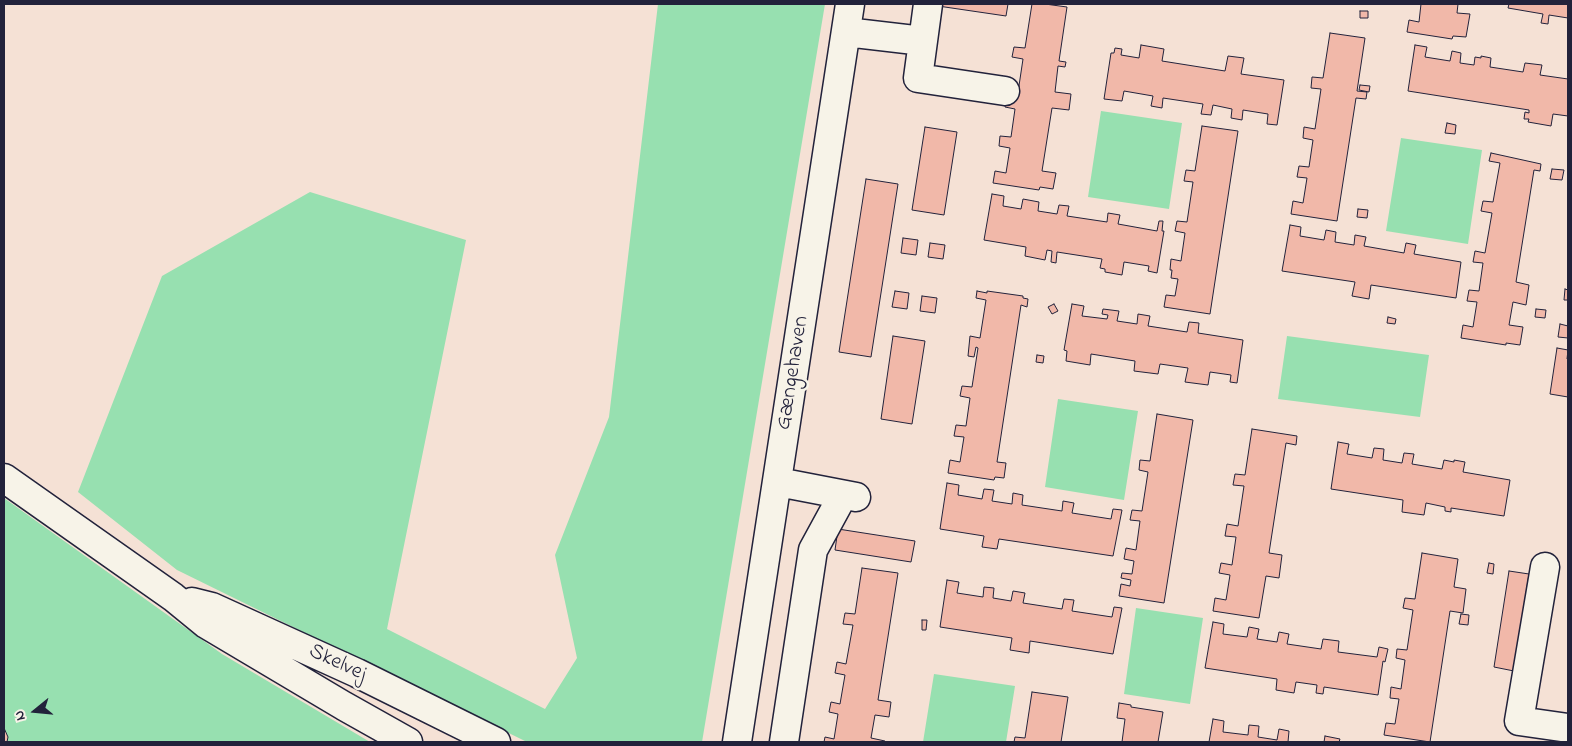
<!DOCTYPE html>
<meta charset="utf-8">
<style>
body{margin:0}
#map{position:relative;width:1572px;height:746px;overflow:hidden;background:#f5e1d5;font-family:"Indie Flower",sans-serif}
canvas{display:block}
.frame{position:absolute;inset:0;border:5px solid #22223b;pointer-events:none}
.north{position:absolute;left:10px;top:686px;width:50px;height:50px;-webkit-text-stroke:4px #f7f3e8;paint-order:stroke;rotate:253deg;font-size:14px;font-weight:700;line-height:20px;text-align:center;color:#22223b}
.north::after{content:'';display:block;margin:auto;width:18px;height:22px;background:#22223b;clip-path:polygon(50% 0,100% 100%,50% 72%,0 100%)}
</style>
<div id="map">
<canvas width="1572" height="746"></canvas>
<div class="frame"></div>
<div class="north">N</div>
</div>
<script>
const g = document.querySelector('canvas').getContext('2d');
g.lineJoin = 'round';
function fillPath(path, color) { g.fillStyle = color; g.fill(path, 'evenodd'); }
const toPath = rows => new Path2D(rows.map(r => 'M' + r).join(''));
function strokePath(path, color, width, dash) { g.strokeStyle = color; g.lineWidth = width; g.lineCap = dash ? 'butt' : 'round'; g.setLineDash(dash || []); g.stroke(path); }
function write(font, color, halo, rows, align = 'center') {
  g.font = font + ' "Indie Flower",sans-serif'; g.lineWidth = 5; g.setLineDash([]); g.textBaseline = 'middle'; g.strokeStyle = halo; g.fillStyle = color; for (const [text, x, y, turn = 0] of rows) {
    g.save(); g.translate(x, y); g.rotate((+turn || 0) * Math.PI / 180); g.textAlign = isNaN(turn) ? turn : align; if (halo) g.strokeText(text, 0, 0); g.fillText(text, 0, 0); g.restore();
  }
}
fillPath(toPath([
 [658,4,825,4,702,742,527,742,177,570,78,492,162,276,310,192,466,240,387,629,545,709,577,658,555,555,609,417],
 [1101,111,1182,123,1169,209,1088,197],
 [1401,138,1482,150,1468,244,1386,231],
 [1287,336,1429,355,1420,417,1278,399],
 [1058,399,1138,411,1124,500,1045,487],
 [4,498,222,654,370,742,4,742],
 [1136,608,1203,618,1190,704,1124,694],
 [934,674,1015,686,1006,742,923,742]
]), '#97e0b0');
const building = toPath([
 [939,4,1008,4,1006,16,938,6,939,4],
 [1032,4,1045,4,1067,7,1059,61,1066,62,1065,67,1058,66,1055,92,1071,94,1069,110,1052,108,1042,171,1056,173,1053,189,1040,187,1039,190,993,183,995,171,1006,173,1010,148,999,146,1000,136,1011,137,1015,109,1005,107,1006,97,1017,99,1023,59,1012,57,1014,47,1025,48,1032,4],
 [1421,4,1458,4,1457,13,1470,14,1466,37,1453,36,1452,39,1407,32,1409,20,1419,22,1421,4],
 [1509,4,1568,4,1568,18,1549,15,1548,24,1541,23,1543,14,1508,8,1509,4],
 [1360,11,1368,11,1368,18,1360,18,1360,11],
 [1330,33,1365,38,1357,91,1367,92,1366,99,1356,98,1337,221,1291,214,1293,201,1303,203,1307,178,1297,177,1299,166,1309,167,1313,140,1303,138,1304,127,1315,129,1321,89,1311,88,1312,77,1323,78,1330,33],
 [1141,45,1164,49,1162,61,1225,71,1228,56,1244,58,1241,74,1284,80,1277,125,1267,124,1268,114,1243,110,1242,120,1231,118,1232,109,1213,105,1211,115,1201,114,1203,104,1163,98,1162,108,1151,106,1153,96,1124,91,1122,101,1104,99,1111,53,1114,53,1115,48,1122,49,1121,55,1139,58,1141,45],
 [1415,45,1427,47,1425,57,1450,61,1452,51,1461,53,1460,63,1474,65,1475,57,1481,58,1481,56,1491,58,1490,67,1523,72,1525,63,1542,65,1540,75,1568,79,1568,116,1553,114,1551,126,1528,122,1529,119,1524,119,1525,112,1529,113,1529,110,1408,91,1415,45],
 [1360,85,1370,86,1369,92,1359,90,1360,85],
 [1447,123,1456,125,1455,134,1445,133,1447,123],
 [1202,126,1238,131,1210,314,1164,307,1166,295,1175,296,1178,279,1171,278,1172,270,1170,270,1171,259,1181,261,1185,233,1175,231,1177,221,1187,222,1193,182,1184,181,1186,170,1195,171,1202,126],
 [925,127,957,132,944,215,912,210,925,127],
 [1491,153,1541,164,1540,171,1534,170,1516,282,1529,285,1526,305,1513,302,1509,325,1523,327,1520,345,1506,343,1506,345,1461,338,1463,325,1473,327,1477,302,1467,301,1469,290,1479,291,1483,263,1473,262,1475,251,1485,253,1492,213,1481,211,1483,201,1493,202,1500,163,1489,161,1491,153],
 [1552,169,1564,170,1562,180,1550,179,1552,169],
 [866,179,898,184,871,357,839,352,866,179],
 [992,194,1004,196,1003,206,1021,209,1023,199,1039,202,1038,211,1057,214,1059,205,1069,206,1067,216,1107,222,1108,213,1120,215,1118,224,1157,231,1159,221,1163,221,1162,231,1164,231,1157,273,1148,271,1149,266,1124,262,1122,275,1105,272,1105,269,1100,268,1102,259,1057,252,1056,263,1051,262,1052,251,1047,250,1045,260,1025,256,1026,247,984,240,992,194],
 [1358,209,1368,210,1367,218,1357,217,1358,209],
 [1290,225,1301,227,1300,236,1324,240,1326,230,1336,232,1335,242,1354,245,1355,235,1366,237,1364,246,1404,253,1406,243,1416,245,1414,254,1461,262,1456,298,1371,285,1369,299,1352,296,1355,282,1282,271,1290,225],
 [903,238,918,240,916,255,901,253,903,238],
 [930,243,945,245,943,259,928,257,930,243],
 [1565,289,1568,290,1568,300,1564,300,1565,289],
 [895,291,909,293,907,309,892,307,895,291],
 [977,291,987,293,987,291,1023,296,1023,298,1028,299,1027,307,1021,305,997,462,1006,463,1004,478,995,477,994,480,948,473,950,460,960,462,964,437,954,436,956,425,966,426,970,398,960,396,962,386,972,387,978,348,976,347,974,357,968,356,970,336,980,338,986,300,976,298,977,291],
 [922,296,937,298,935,313,920,311,922,296],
 [1054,304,1058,311,1052,314,1048,307,1054,304],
 [1072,304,1084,306,1082,316,1107,319,1108,315,1102,314,1103,309,1119,311,1117,321,1137,324,1138,314,1150,316,1148,326,1187,332,1189,322,1199,323,1198,333,1243,340,1237,383,1230,382,1231,375,1210,372,1208,385,1185,382,1188,368,1160,364,1158,374,1134,371,1135,361,1091,354,1090,365,1066,361,1067,351,1064,350,1072,304],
 [1536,309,1546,310,1545,318,1535,317,1536,309],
 [1388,317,1396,319,1395,324,1387,323,1388,317],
 [1560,324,1568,326,1568,338,1558,337,1560,324],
 [893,336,925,341,912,424,881,419,893,336],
 [1557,348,1568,350,1567,359,1568,359,1568,397,1550,394,1557,348],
 [1037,355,1044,356,1043,363,1036,362,1037,355],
 [1157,414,1193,420,1164,603,1119,596,1121,584,1130,586,1131,580,1121,578,1122,573,1132,574,1134,561,1124,559,1126,548,1136,550,1140,521,1130,520,1132,510,1142,511,1148,472,1139,470,1140,460,1150,461,1157,414],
 [1252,429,1297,436,1296,445,1286,443,1269,553,1282,555,1279,578,1266,576,1259,618,1213,611,1215,598,1226,600,1230,575,1219,573,1221,563,1232,565,1236,537,1225,536,1227,524,1238,526,1244,486,1233,485,1235,474,1245,475,1252,429],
 [1338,442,1349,444,1347,454,1372,458,1374,448,1384,449,1383,460,1402,463,1404,453,1414,454,1412,464,1442,469,1444,460,1454,462,1454,460,1465,462,1463,472,1510,480,1504,516,1451,508,1451,512,1445,511,1445,507,1426,503,1424,515,1402,512,1403,500,1331,489,1338,442],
 [947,483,959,485,958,495,982,499,984,489,994,490,992,501,1012,504,1013,493,1023,495,1022,505,1062,511,1063,501,1074,503,1072,513,1111,519,1113,509,1122,510,1113,556,999,539,997,549,982,547,984,536,940,529,947,483],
 [838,529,915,541,911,562,835,550,838,529],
 [1422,553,1458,559,1454,587,1466,589,1463,613,1450,611,1430,742,1384,735,1386,723,1395,724,1399,699,1390,698,1391,687,1401,689,1405,660,1396,658,1397,649,1407,650,1413,610,1403,608,1405,598,1415,599,1422,553],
 [1489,563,1494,564,1493,574,1487,573,1489,563],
 [862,568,898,573,878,700,891,702,889,717,875,715,871,738,885,741,885,742,824,742,825,737,834,739,838,714,829,712,831,702,840,704,845,675,835,673,837,662,846,664,853,625,843,624,845,613,855,614,862,568],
 [1509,571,1529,574,1514,671,1494,667,1509,571],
 [947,580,959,582,957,593,983,597,984,587,994,588,993,598,1011,601,1013,591,1025,593,1023,603,1062,609,1064,599,1074,600,1072,611,1112,617,1114,607,1122,608,1113,654,1030,641,1029,653,1010,650,1012,638,940,627,947,580],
 [1461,614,1469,615,1468,625,1459,624,1461,614],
 [922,620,927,620,926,630,922,630,922,620],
 [1213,622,1224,624,1223,634,1247,637,1249,627,1259,629,1257,639,1277,642,1279,632,1289,634,1287,644,1321,649,1323,639,1339,641,1338,652,1377,657,1379,647,1388,649,1385,662,1383,661,1378,695,1324,687,1323,694,1316,693,1317,685,1296,682,1294,693,1276,690,1277,679,1205,668,1213,622],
 [1032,692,1068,697,1061,742,1014,742,1015,737,1025,738,1032,692],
 [1119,703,1131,705,1131,707,1163,712,1158,742,1122,742,1125,719,1117,718,1119,703],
 [1213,719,1224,721,1223,732,1248,735,1249,725,1259,726,1258,737,1277,740,1279,729,1289,731,1288,742,1292,742,1209,742,1213,719],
 [4,728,8,737,7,742,4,742,4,728],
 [1325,736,1340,739,1339,742,1324,742,1325,736]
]);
fillPath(building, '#f1b8a9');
strokePath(building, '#22223b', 1);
const minor = toPath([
 [928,4,918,78,1005,91],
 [846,32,923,41],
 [4,478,173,597,206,624,344,706,408,742],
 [778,482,856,497],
 [1545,567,1519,721,1568,728],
 [192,602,212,607,357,673,496,742],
 [737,742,850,4],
 [784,742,813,550,843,495]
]);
strokePath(minor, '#22223b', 31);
strokePath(minor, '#f7f3e8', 28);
write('22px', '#22223b', '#f7f3e8', [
 ["Gængehaven",794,373,-81],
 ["Skelvej",337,664,25]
]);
</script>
